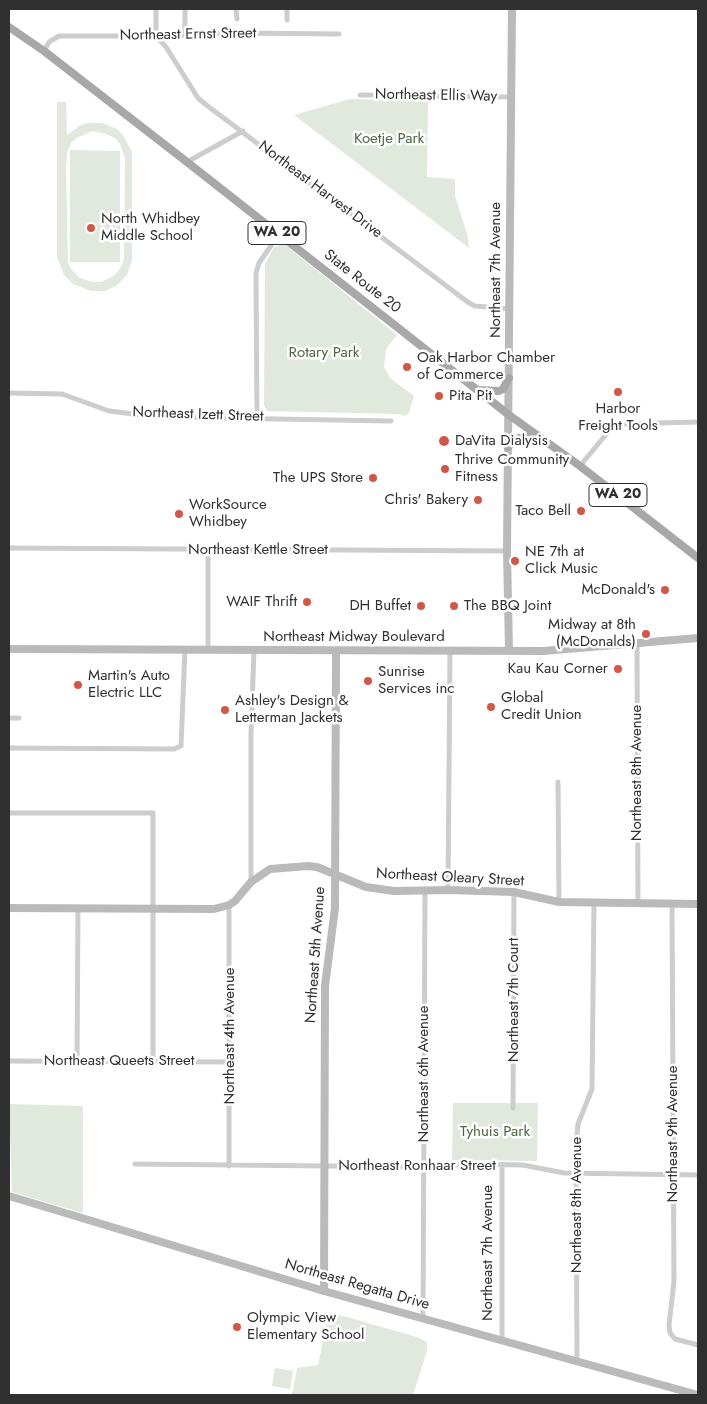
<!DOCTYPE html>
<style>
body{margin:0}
#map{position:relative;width:707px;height:1404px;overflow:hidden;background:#fff;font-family:Jost,sans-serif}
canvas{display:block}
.frame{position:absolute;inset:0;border:10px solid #303030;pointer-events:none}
</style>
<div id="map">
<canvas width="707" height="1404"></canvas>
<div class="frame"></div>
</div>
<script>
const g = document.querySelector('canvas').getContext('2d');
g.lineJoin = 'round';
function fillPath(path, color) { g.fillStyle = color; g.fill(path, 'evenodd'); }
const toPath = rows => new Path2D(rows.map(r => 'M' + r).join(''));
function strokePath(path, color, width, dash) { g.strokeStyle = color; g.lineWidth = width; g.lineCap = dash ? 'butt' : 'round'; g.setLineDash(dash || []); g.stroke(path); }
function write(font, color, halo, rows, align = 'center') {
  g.font = font + ' Jost,sans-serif'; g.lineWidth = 5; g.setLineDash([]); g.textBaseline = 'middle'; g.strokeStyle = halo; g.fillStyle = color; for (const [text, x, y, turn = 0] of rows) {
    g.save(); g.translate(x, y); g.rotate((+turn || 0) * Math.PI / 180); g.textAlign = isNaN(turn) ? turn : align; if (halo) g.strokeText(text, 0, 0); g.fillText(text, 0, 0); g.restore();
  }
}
fillPath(toPath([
 [350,99,428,101,427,177,455,179,455,196,468,237,469,248,294,115],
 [57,102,66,102,67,135,81,125,88,123,102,123,117,129,123,135,132,152,132,260,127,275,116,286,105,291,91,291,73,284,64,275,57,257],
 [93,131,106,134,115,138,120,144,125,158,124,255,123,263,119,270,112,277,101,282,92,282,80,278,72,270,68,263,66,170,67,152,72,142,78,137],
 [70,150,120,151,120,262,70,262],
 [284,244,397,335,386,349,384,367,391,379,414,396,409,413,405,416,398,414,267,411,264,405,265,264,274,247],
 [453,1103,538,1103,537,1161,452,1160],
 [9,1104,83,1106,83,1213,12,1192],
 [329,1312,417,1337,427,1342,427,1351,413,1395,290,1395,293,1391,297,1368,318,1365],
 [275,1368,293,1371,290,1389,272,1386]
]), '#e1e8dd');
strokePath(toPath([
 [156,9,156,36],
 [185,9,185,35],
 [236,9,237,19],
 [287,9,287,20],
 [156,36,166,47,198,98,205,104,469,303,475,306,510,309],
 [44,51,49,42,59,36,156,36,240,33,339,34],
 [360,95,512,97],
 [187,162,243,131],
 [9,393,62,394,109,411,159,417,391,421],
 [257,417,256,273,259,263,279,234],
 [580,466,613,426,618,424,698,422],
 [9,548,507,551],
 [208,549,208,649],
 [637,643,638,904],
 [9,718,19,718],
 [9,748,174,749,181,746,185,649],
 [558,782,559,902],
 [9,813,153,813,153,1061],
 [251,882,251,733,254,650],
 [448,890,450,651],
 [672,903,674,1281,669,1325,670,1333,675,1339,698,1345],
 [229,905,229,1166],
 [9,1061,230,1062],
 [77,1061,78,907],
 [513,1108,514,892],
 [135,1164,424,1167,473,1164,523,1165,564,1173,698,1175],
 [502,1166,502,1339],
 [423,1318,425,891],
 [577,1360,576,1146,578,1124,592,1089,594,902]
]), '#cdcdcd', 5);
strokePath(toPath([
 [9,649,543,651,698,638],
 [509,651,507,551,512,9],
 [9,908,214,909,229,905,235,901,251,882,270,869,308,866,317,867,366,887,394,891,448,890,514,892,559,902,698,904],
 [9,1196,324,1291,698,1395],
 [324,1291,325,986,335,908,336,651]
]), '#bababa', 8);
strokePath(toPath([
 [9,27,44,51,187,162,509,415,580,466,698,558],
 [478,390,499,391,503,389,509,378],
 [508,447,519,438,537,435]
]), '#a8a8a8', 8);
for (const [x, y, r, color] of [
 [91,228,5,"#d15848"],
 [407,367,5,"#d15848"],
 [618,392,5,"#d15848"],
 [439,396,5,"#d15848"],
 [444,441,6,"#d15848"],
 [445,469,5,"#d15848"],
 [373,478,5,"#d15848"],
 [478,500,5,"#d15848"],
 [581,511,5,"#d15848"],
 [179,514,5,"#d15848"],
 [515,561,5,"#d15848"],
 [665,590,5,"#d15848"],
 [307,602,5,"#d15848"],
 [421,606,5,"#d15848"],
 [454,606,5,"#d15848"],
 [646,634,5,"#d15848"],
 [618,669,5,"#d15848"],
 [368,681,5,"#d15848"],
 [78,685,5,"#d15848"],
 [491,707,5,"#d15848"],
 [225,710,5,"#d15848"],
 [237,1327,5,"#d15848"]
]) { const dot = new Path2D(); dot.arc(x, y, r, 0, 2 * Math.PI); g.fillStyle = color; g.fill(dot); strokePath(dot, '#fff', 2); }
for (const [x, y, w] of [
 [277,233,58],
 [618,495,58]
]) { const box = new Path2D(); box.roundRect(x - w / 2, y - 11.5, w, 23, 4); g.fillStyle = '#fff'; g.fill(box); strokePath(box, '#303030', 1); }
write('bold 14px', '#303030', null, [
 ["WA 20",277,233],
 ["WA 20",618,495]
]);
write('15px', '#303030', '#fff', [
 ["Northeast Ernst Street",188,35,-1],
 ["Northeast Ellis Way",436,96,1],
 ["Northeast Harvest Drive",320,190,37],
 ["Northeast 7th Avenue",496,270,-90],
 ["State Route 20",362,282,38],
 ["Northeast Izett Street",198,415,2],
 ["Northeast Kettle Street",258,550],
 ["Northeast Midway Boulevard",354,637],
 ["Northeast 8th Avenue",637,773,-90],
 ["Northeast Oleary Street",450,878,3],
 ["Northeast 5th Avenue",316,955,-86],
 ["Northeast 7th Court",514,1000,-90],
 ["Northeast 4th Avenue",230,1036,-90],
 ["Northeast Queets Street",119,1061],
 ["Northeast 6th Avenue",424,1074,-90],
 ["Northeast 9th Avenue",673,1134,-90],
 ["Northeast Ronhaar Street",417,1166],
 ["Northeast 8th Avenue",577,1205,-90],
 ["Northeast 7th Avenue",488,1253,-90],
 ["Northeast Regatta Drive",357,1285,16]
]);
write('15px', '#4d6742', '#fff', [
 ["Koetje Park",389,139],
 ["Rotary Park",324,353],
 ["Tyhuis Park",495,1132]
]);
write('15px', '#303030', '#fff', [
 ["North Whidbey",101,219],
 ["Middle School",101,236],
 ["Oak Harbor Chamber",417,358],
 ["of Commerce",417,375],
 ["Pita Pit",449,396],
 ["Harbor",618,409,"center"],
 ["Freight Tools",618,426,"center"],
 ["DaVita Dialysis",455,441],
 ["Thrive Community",455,460],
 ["Fitness",455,477],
 ["The UPS Store",363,478,"right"],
 ["Chris' Bakery",468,500,"right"],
 ["WorkSource",189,505],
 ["Whidbey",189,522],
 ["Taco Bell",571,511,"right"],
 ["NE 7th at",525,552],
 ["Click Music",525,569],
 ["McDonald's",655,590,"right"],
 ["WAIF Thrift",297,602,"right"],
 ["DH Buffet",411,606,"right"],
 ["The BBQ Joint",464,606],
 ["Midway at 8th",636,625,"right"],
 ["(McDonalds)",636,642,"right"],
 ["Kau Kau Corner",608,669,"right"],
 ["Sunrise",378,672],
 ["Services inc",378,689],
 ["Martin's Auto",88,676],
 ["Electric LLC",88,693],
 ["Global",501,698],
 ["Credit Union",501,715],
 ["Ashley's Design &",235,701],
 ["Letterman Jackets",235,718],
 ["Olympic View",247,1318],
 ["Elementary School",247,1335]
], 'left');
</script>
